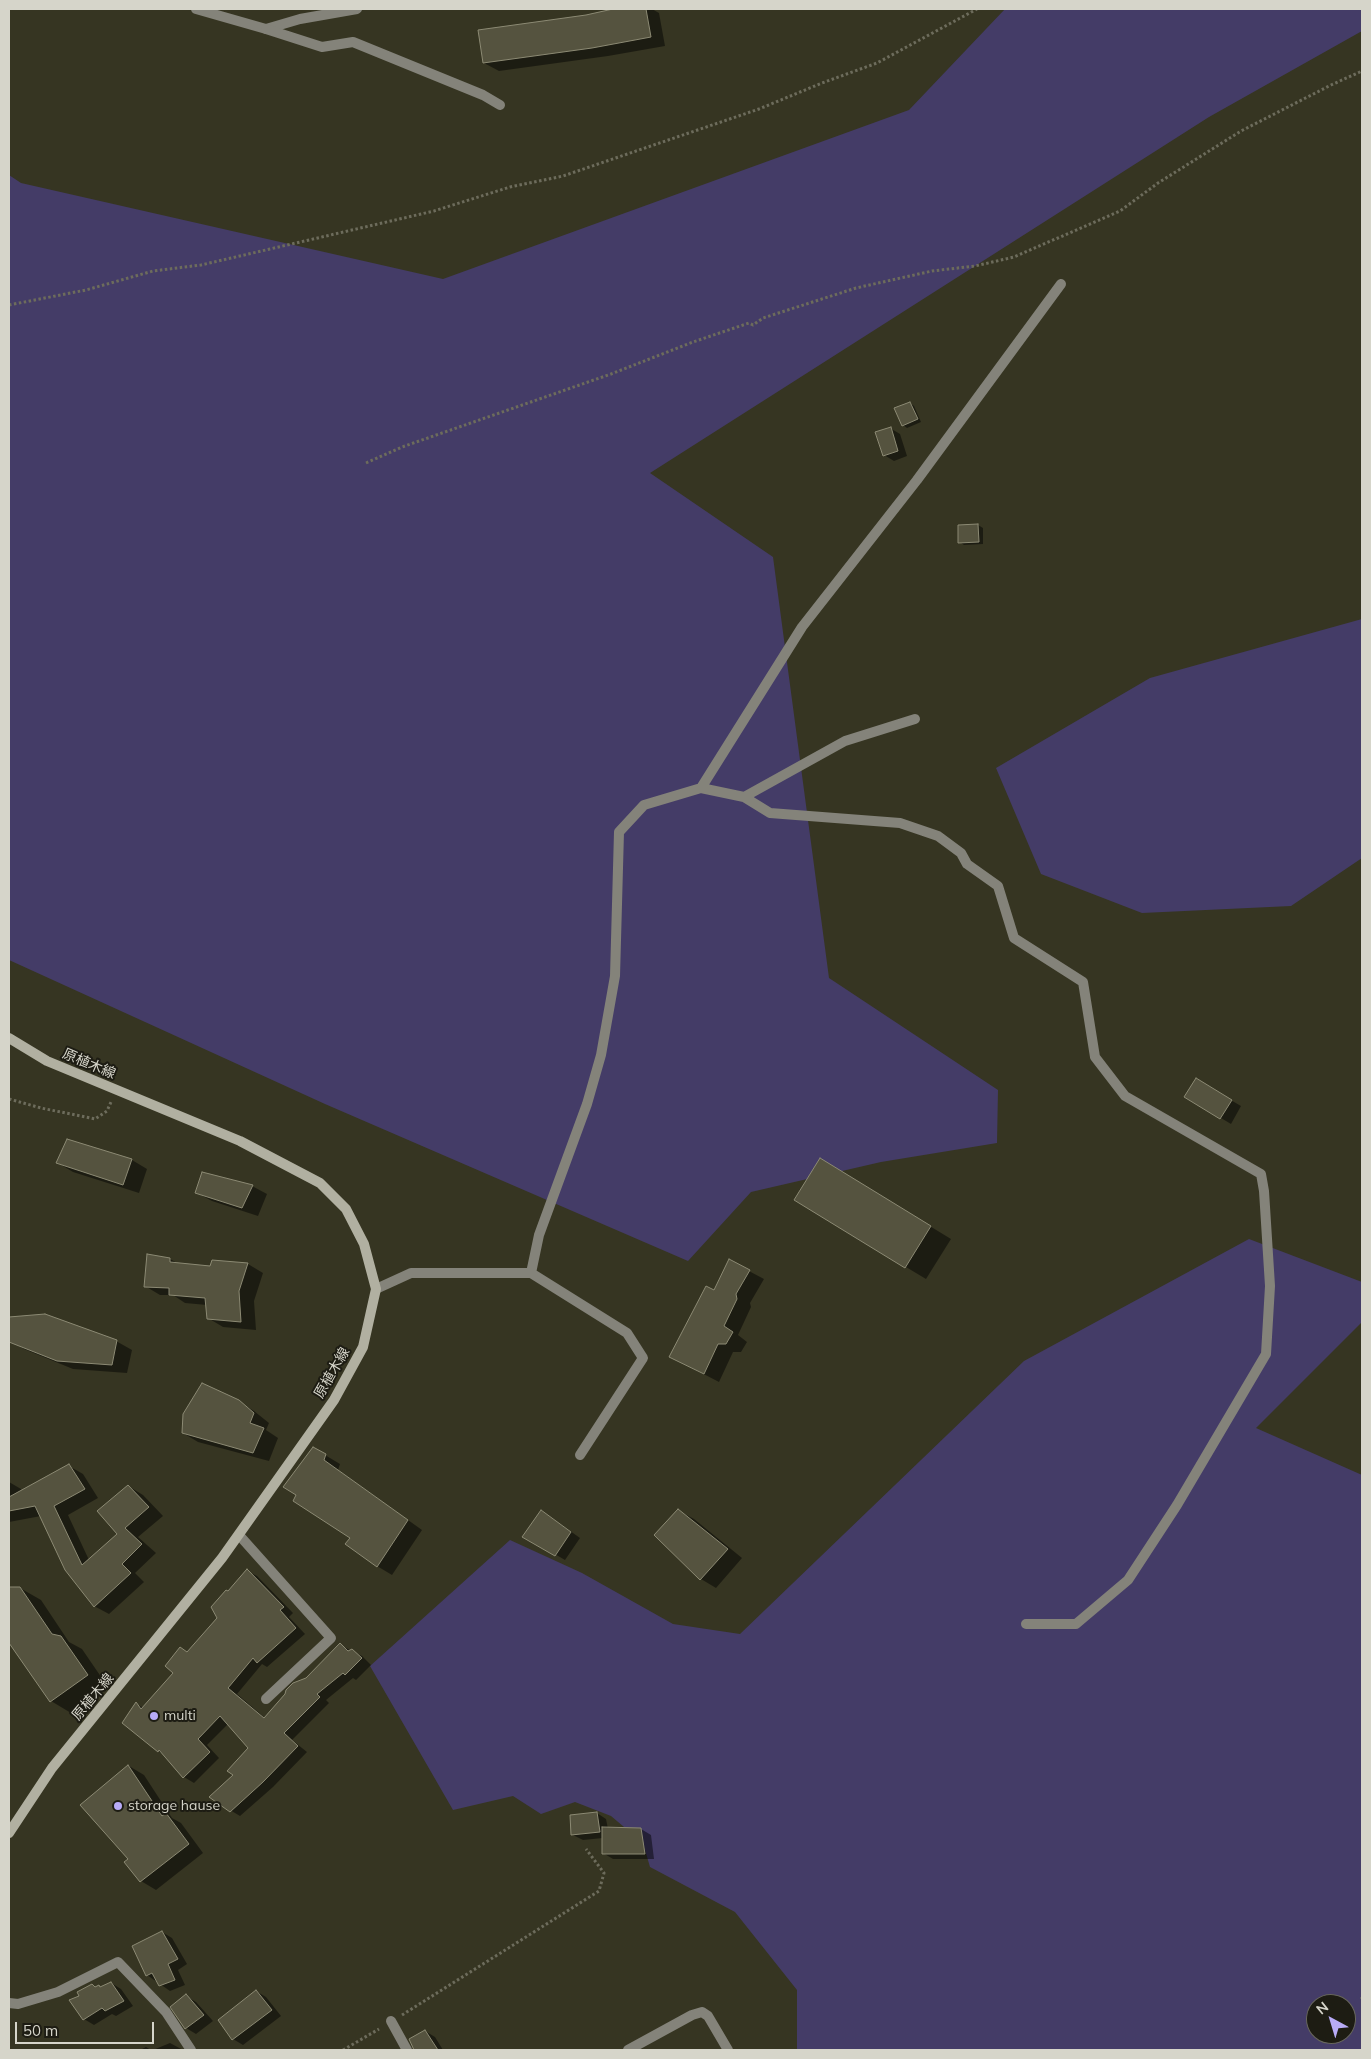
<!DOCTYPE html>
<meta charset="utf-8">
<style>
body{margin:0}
#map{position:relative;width:1371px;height:2059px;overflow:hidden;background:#363522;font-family:Mulish,sans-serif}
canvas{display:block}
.frame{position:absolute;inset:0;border:10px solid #d6d5ca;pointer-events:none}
.north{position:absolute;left:1306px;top:1994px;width:50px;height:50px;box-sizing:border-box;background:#1d1c13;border:1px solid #67665c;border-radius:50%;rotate:321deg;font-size:14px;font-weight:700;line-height:20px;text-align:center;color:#d6d5ca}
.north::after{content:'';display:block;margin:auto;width:18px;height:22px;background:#b8abf7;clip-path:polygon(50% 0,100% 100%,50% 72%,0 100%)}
.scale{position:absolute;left:15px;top:2022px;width:139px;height:22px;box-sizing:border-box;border:2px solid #d6d5ca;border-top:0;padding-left:6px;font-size:15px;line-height:18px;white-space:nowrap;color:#d6d5ca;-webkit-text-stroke:4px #1d1c13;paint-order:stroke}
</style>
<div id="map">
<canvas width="1371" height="2059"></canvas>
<div class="frame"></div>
<div class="north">N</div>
<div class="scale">50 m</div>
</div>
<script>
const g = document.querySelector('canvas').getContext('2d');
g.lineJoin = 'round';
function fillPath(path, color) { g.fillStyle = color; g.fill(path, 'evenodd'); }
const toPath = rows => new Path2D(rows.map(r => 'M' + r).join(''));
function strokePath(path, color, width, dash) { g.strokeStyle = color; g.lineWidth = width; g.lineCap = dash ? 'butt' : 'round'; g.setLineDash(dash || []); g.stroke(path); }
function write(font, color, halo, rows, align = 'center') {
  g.font = font + ' Mulish,"Noto Sans JP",sans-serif'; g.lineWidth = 4; g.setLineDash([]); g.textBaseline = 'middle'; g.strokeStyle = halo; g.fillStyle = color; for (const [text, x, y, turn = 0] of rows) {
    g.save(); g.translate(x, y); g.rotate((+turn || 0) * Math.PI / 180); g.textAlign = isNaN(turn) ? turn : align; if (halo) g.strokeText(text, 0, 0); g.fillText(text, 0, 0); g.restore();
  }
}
fillPath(toPath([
 [1005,9,1362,9,1362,31,1209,117,650,473,773,557,829,978,998,1090,997,1143,881,1162,751,1192,688,1261,325,1104,9,960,9,175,21,183,443,279,909,110],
 [1362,619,1362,858,1291,906,1142,913,1041,874,996,768,1150,678],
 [1249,1239,1362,1282,1362,1322,1256,1428,1362,1475,1362,2050,797,2050,797,1990,735,1912,650,1867,643,1843,611,1816,575,1802,541,1814,513,1796,453,1810,370,1666,510,1540,582,1573,673,1624,740,1634,1024,1361],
 [1316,2004,1346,2004,1346,2034,1316,2034]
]), '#443c67');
fillPath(toPath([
 [621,9,652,9,659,13,665,46,608,56,499,71,484,63,586,16],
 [910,403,914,406,921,422,907,428,903,425],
 [890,428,900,434,907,456,894,461,884,455],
 [978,525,983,528,983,544,964,545,960,542,959,526],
 [1196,1080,1241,1106,1231,1124,1186,1097],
 [68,1140,132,1160,147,1169,139,1193,73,1172,58,1163],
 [841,1172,951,1239,926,1279,906,1267],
 [252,1186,267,1194,258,1216,212,1201,197,1193],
 [170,1259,179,1264,211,1267,213,1261,248,1264,263,1273,254,1301,256,1330,223,1327,208,1318,207,1305,185,1303,173,1295,160,1295,145,1286],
 [730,1261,764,1279,750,1303,751,1307,738,1335,747,1342,741,1352,733,1352,719,1382,671,1357,714,1291],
 [9,1319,116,1341,132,1350,127,1373,73,1369,24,1349,9,1340],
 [238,1401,254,1411,269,1423,266,1430,278,1438,269,1461,198,1442,183,1433],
 [325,1455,340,1464,338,1470,422,1530,392,1575,377,1566,351,1538,294,1501],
 [69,1466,83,1474,98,1498,68,1515,89,1560,119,1534,128,1486,143,1495,163,1516,138,1537,156,1553,135,1573,144,1582,109,1614,94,1606,41,1516,9,1522,9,1482,21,1489,21,1492],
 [542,1511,580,1538,565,1560,524,1536],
 [679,1511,694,1519,742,1558,716,1588,701,1579,656,1535],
 [247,1571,257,1576,293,1613,289,1617,305,1634,267,1667,262,1664,237,1694,265,1718,340,1645,362,1656,371,1665,356,1680,353,1678,326,1700,329,1703,292,1740,307,1752,273,1787,240,1816,230,1810,235,1775,250,1748,228,1724,207,1745,219,1758,194,1783,184,1777,165,1755,158,1751,136,1704,144,1708,175,1673,188,1653,218,1618,228,1593],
 [14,1588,20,1588,41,1600,69,1642,82,1649,108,1687,71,1713,51,1701,9,1641,9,1592],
 [129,1766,144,1775,172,1818,181,1823,203,1853,156,1890,141,1881,130,1859],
 [597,1813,606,1819,608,1829,641,1829,651,1835,654,1859,613,1859,603,1853,603,1838,583,1840,573,1835],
 [162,1932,172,1938,187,1964,178,1970,185,1985,170,1991,147,1975],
 [111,1983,121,1989,133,2006,116,2016,112,2014,94,2025,84,2019,96,1988,101,1988],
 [256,1991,266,1997,281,2016,243,2045,233,2039,220,2020],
 [186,1996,196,2002,213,2021,196,2034,186,2028],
 [425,2031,435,2037,443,2050,415,2050],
 [170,2043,183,2050,153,2050],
 [146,2047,151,2050,140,2050]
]), '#0007');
const building = toPath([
 [613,9,646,9,651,37,592,48,483,63,478,30,586,15,613,9],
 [910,402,918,419,902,426,894,408,910,402],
 [891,427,898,451,883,456,875,432,891,427],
 [978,524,979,542,958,543,958,525,978,524],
 [1196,1078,1232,1100,1220,1119,1184,1097,1196,1078],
 [67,1139,132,1159,123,1185,56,1163,67,1139],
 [820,1158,931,1226,905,1268,794,1200,820,1158],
 [202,1172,253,1185,242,1208,195,1193,202,1172],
 [147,1254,170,1258,170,1262,210,1266,212,1260,248,1263,239,1291,241,1322,207,1319,205,1298,169,1295,169,1288,144,1287,147,1254],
 [729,1259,750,1270,736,1294,737,1299,724,1326,733,1332,726,1344,718,1344,704,1374,669,1357,706,1286,714,1290,729,1259],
 [45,1314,117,1340,112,1365,57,1361,9,1342,9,1317,45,1314],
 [202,1383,239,1400,254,1413,250,1423,264,1428,253,1453,182,1433,183,1414,202,1383],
 [313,1447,326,1454,324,1460,408,1520,377,1567,345,1544,350,1538,293,1501,296,1495,283,1487,313,1447],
 [69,1464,85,1489,54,1506,82,1565,117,1534,97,1511,128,1485,149,1507,125,1528,142,1544,122,1564,131,1573,94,1607,65,1570,35,1506,9,1511,9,1497,69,1464],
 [678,1509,728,1549,700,1580,654,1535,678,1509],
 [541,1510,571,1532,555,1556,522,1537,541,1510],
 [247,1569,284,1607,280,1610,296,1628,257,1663,253,1658,228,1688,264,1718,285,1694,286,1690,293,1683,306,1678,340,1643,348,1651,352,1649,362,1658,345,1675,343,1673,317,1694,320,1697,284,1733,298,1746,263,1782,230,1812,209,1797,233,1775,227,1771,248,1748,220,1716,198,1739,210,1752,183,1778,159,1750,158,1752,122,1723,136,1702,141,1709,173,1673,165,1666,180,1647,187,1652,217,1618,211,1607,226,1590,228,1591,247,1569],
 [9,1587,20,1587,52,1634,61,1636,88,1675,50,1702,9,1643,9,1587],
 [128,1765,162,1816,166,1813,189,1844,140,1882,124,1862,128,1859,80,1805,128,1765],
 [597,1812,600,1832,571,1835,570,1815,597,1812],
 [602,1827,641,1828,645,1854,602,1854,602,1827],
 [162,1931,178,1959,168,1964,175,1980,159,1986,152,1973,146,1976,132,1946,162,1931],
 [111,1982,124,2001,105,2011,102,2008,83,2020,69,2000,79,1996,77,1992,92,1984,95,1987,99,1985,100,1987,111,1982],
 [256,1990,272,2010,232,2040,218,2020,256,1990],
 [186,1994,204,2015,185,2029,170,2007,186,1994],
 [425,2030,438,2050,414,2050,409,2039,425,2030]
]);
fillPath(building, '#55533f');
strokePath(building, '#8c8a74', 1);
strokePath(toPath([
 [9,305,86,290,153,271,201,265,434,211,510,187,563,176,759,109,822,83,877,63,977,9],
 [366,463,402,447,611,374,693,342,749,323,753,325,763,318,856,288,932,271,975,266,1014,257,1120,211,1158,183,1241,131,1331,85,1362,71],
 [9,1099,41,1108,95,1119,107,1111,111,1102],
 [1361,1999,1362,1998],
 [402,2015,599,1891,604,1873,586,1849],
 [343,2050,379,2029]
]), '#6d6c5c', 3, [2.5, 2.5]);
strokePath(toPath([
 [196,9,266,29,300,19,357,9]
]), '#84837a', 10);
strokePath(toPath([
 [266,29,322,47,353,42,483,95,500,105],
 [701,788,802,627,917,480,1061,284],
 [744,797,770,813,900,823,938,836,961,853,967,864,998,886,1014,938,1083,982,1095,1057,1125,1096,1261,1174,1264,1191,1270,1286,1266,1354,1177,1505,1128,1580,1076,1624,1026,1624],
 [531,1273,539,1235,587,1104,601,1055,615,976,619,832,644,805,701,788,744,797,845,741,915,719],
 [376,1289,411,1273,531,1273,627,1333,643,1358,580,1455],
 [239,1535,331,1638,266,1699],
 [9,2003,18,2004,58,1992,118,1962,166,2012,191,2050],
 [391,2021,407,2050],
 [628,2050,692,2015,702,2012,708,2016,728,2050]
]), '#84837a', 10);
strokePath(toPath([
 [9,1038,47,1061,240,1141,320,1183,346,1209,364,1244,376,1289,363,1347,334,1400,222,1558,52,1768,9,1833]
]), '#b1b0a1', 10);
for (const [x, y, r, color] of [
 [154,1716,5,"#b8abf7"],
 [118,1806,5,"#b8abf7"]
]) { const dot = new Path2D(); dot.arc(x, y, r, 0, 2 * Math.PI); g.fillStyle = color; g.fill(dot); strokePath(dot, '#1d1c13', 2); }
write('14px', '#d6d5ca', '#1d1c13', [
 ["原植木線",89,1064,23],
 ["原植木線",332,1373,-60],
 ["原植木線",93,1697,-50]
]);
write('14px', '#d6d5ca', '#1d1c13', [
 ["multi",164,1716],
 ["storage hause",128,1806]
], 'left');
</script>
